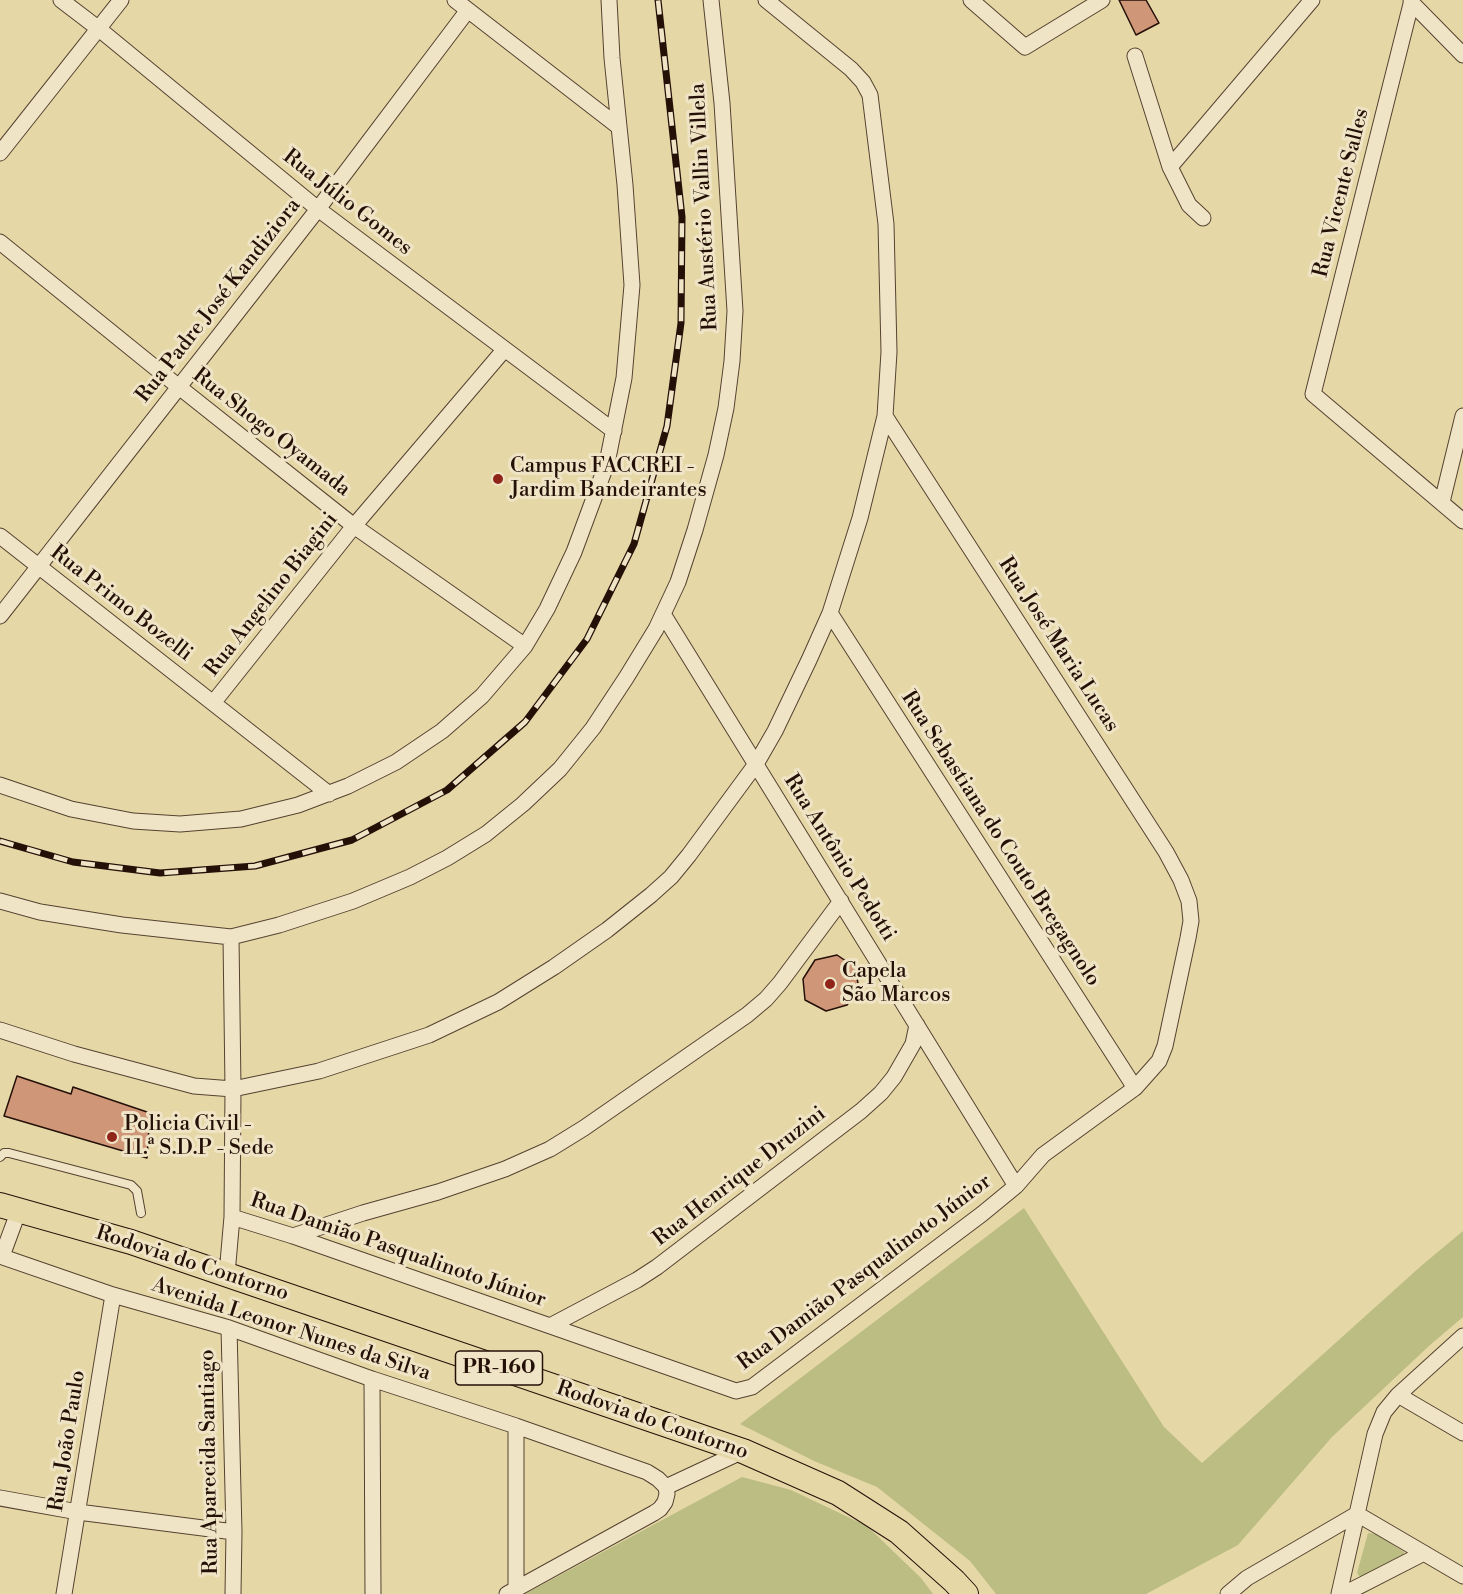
<!DOCTYPE html>
<meta charset="utf-8">
<style>
body{margin:0}
canvas{display:block;background:#e6d7a7}
</style>
<canvas width="1463" height="1594"></canvas>
<script>
const g = document.querySelector('canvas').getContext('2d');
g.lineJoin = 'round';
function fillPath(path, color) { g.fillStyle = color; g.fill(path, 'evenodd'); }
const toPath = rows => new Path2D(rows.map(r => 'M' + r).join(''));
function strokePath(path, color, width, dash) { g.strokeStyle = color; g.lineWidth = width; g.lineCap = dash ? 'butt' : 'round'; g.setLineDash(dash || []); g.stroke(path); }
function write(font, color, halo, rows, align = 'center') {
  g.font = font + ' "Libre Bodoni",serif'; g.lineWidth = 6; g.setLineDash([]); g.textBaseline = 'middle'; g.strokeStyle = halo; g.fillStyle = color; for (const [text, x, y, turn = 0] of rows) {
    g.save(); g.translate(x, y); g.rotate((+turn || 0) * Math.PI / 180); g.textAlign = isNaN(turn) ? turn : align; if (halo) g.strokeText(text, 0, 0); g.fillText(text, 0, 0); g.restore();
  }
}
fillPath(toPath([
 [1024,1208,1164,1427,1202,1463,1421,1266,1463,1231,1463,1317,1430,1345,1332,1437,1238,1545,1146,1594,996,1594,970,1561,877,1487,814,1461,740,1424],
 [742,1477,791,1490,867,1526,921,1578,933,1594,525,1594],
 [1368,1533,1376,1534,1404,1552,1404,1556,1362,1577,1359,1576,1357,1573]
]), '#bbbd83');
const building = toPath([
 [1119,0,1146,0,1159,23,1136,35,1119,0],
 [837,955,855,967,859,989,847,1005,826,1011,805,1000,803,979,815,960,837,955],
 [17,1076,71,1094,73,1087,150,1113,147,1158,4,1116,17,1076]
]);
fillPath(building, '#cf9778');
strokePath(building, '#251008', 1.5);
const lane = toPath([
 [0,1157,4,1153,9,1153,131,1185,137,1191,141,1213]
]);
const street = toPath([
 [61,0,99,29,318,209,614,431],
 [455,0,619,127],
 [971,0,1025,47,1102,0],
 [1412,0,1313,394,1463,521],
 [1411,2,1463,55],
 [1135,56,1170,167,1189,205,1203,218],
 [0,153,121,0],
 [1170,167,1312,0],
 [0,242,179,387,354,526,525,646],
 [1442,502,1463,416],
 [0,536,329,794],
 [830,613,1135,1088],
 [663,614,1016,1186],
 [0,616,318,209,468,10],
 [213,703,354,526,504,350],
 [0,785,71,809,133,821,180,824,241,819,298,805,348,786,396,762,442,731,482,696,525,646,547,609,574,552,607,463,624,378,632,285,625,185,612,58,609,0],
 [0,901,40,912,122,925,231,937,279,925,353,901,410,877,447,858,486,834,523,804,560,769,593,728,626,678,656,629,678,582,695,530,716,455,726,408,732,361,735,311,722,103,711,0],
 [0,1030,74,1054,194,1086,233,1089,319,1071,429,1035,498,1002,554,967,607,930,651,895,671,877,689,855,756,764,775,731,809,660,830,613,860,518,885,416,889,352,886,224,870,95,863,82,851,69,766,0],
 [232,1217,293,1236,736,1391,752,1387,982,1214,1016,1186,1043,1155,1135,1088,1159,1061,1165,1046,1188,938,1191,921,1189,901,1181,880,1166,852,885,416],
 [293,1236,363,1213,438,1192,505,1169,550,1149,584,1128,747,1015,766,999,780,983,841,901],
 [0,1256,113,1295,229,1328,372,1379,516,1426,647,1472,658,1479,666,1487],
 [2,1256,19,1210],
 [227,1274,232,1217,233,1089,231,937],
 [552,1325,637,1280,657,1267,861,1111,881,1093,894,1077,913,1044,917,1025],
 [229,1328,234,1532,233,1594],
 [372,1379,373,1594],
 [1398,1395,1463,1433],
 [666,1487,743,1451],
 [0,1498,78,1512,234,1532],
 [516,1589,516,1426],
 [64,1594,113,1295],
 [507,1594,654,1513,660,1509,665,1502,667,1494,666,1487],
 [1228,1594,1247,1578,1357,1514,1463,1576],
 [1339,1594,1375,1434,1384,1412,1398,1395,1463,1336],
 [1344,1594,1424,1553]
]);
const primary = toPath([
 [0,1205,131,1242,743,1451,838,1493,899,1532,954,1581,966,1594]
]);
strokePath(lane, '#554230', 10);
strokePath(street, '#554230', 17);
strokePath(primary, '#251008', 26);
strokePath(lane, '#efe5c6', 8);
strokePath(street, '#efe5c6', 15);
strokePath(primary, '#e6d7a7', 24);
const rail = toPath([
 [0,841,73,862,160,873,255,866,352,840,447,790,525,722,587,639,634,544,667,426,681,323,682,217,658,0]
]);
strokePath(rail, '#251008', 7);
strokePath(rail, '#efe5c6', 4.5, [14]);
for (const [x, y, r, color] of [
 [498,479,6,"#8f2418"],
 [830,984,6,"#8f2418"],
 [112,1137,6,"#8f2418"]
]) { const dot = new Path2D(); dot.arc(x, y, r, 0, 2 * Math.PI); g.fillStyle = color; g.fill(dot); strokePath(dot, '#efe5c6', 2); }
for (const [x, y, w] of [
 [499,1368,87]
]) { const box = new Path2D(); box.roundRect(x - w / 2, y - 17, w, 34, 4.5); g.fillStyle = '#efe5c6'; g.fill(box); strokePath(box, '#251008', 1.5); }
write('bold 20px', '#251008', null, [
 ["PR-160",499,1368]
]);
write('21px', '#251008', '#efe5c6', [
 ["Rua Vicente Salles",1342,193,-76],
 ["Rua Júlio Gomes",347,203,38],
 ["Rua Austério Vallin Villela",705,207,-93],
 ["Rua Padre José Kandiziora",219,301,-52],
 ["Rua Shogo Oyamada",271,433,38],
 ["Rua Angelino Biagini",272,595,-52],
 ["Rua Primo Bozelli",121,604,38],
 ["Rua José Maria Lucas",1058,645,57],
 ["Rua Sebastiana do Couto Bregagnolo",1000,839,57],
 ["Rua Antônio Pedotti",839,858,58],
 ["Rua Henrique Druzini",740,1177,-38],
 ["Rua Damião Pasqualinoto Júnior",398,1251,19],
 ["Rodovia do Contorno",192,1264,18],
 ["Rua Damião Pasqualinoto Júnior",865,1273,-37],
 ["Avenida Leonor Nunes da Silva",291,1330,18],
 ["Rodovia do Contorno",652,1421,19],
 ["Rua João Paulo",68,1441,-81],
 ["Rua Aparecida Santiago",210,1462,-91]
]);
write('21px', '#251008', '#efe5c6', [
 ["Campus FACCREI -",510,467],
 ["Jardim Bandeirantes",510,491],
 ["Capela",842,972],
 ["São Marcos",842,996],
 ["Policia Civil -",124,1125],
 ["11.ª S.D.P - Sede",124,1149]
], 'left');
</script>
